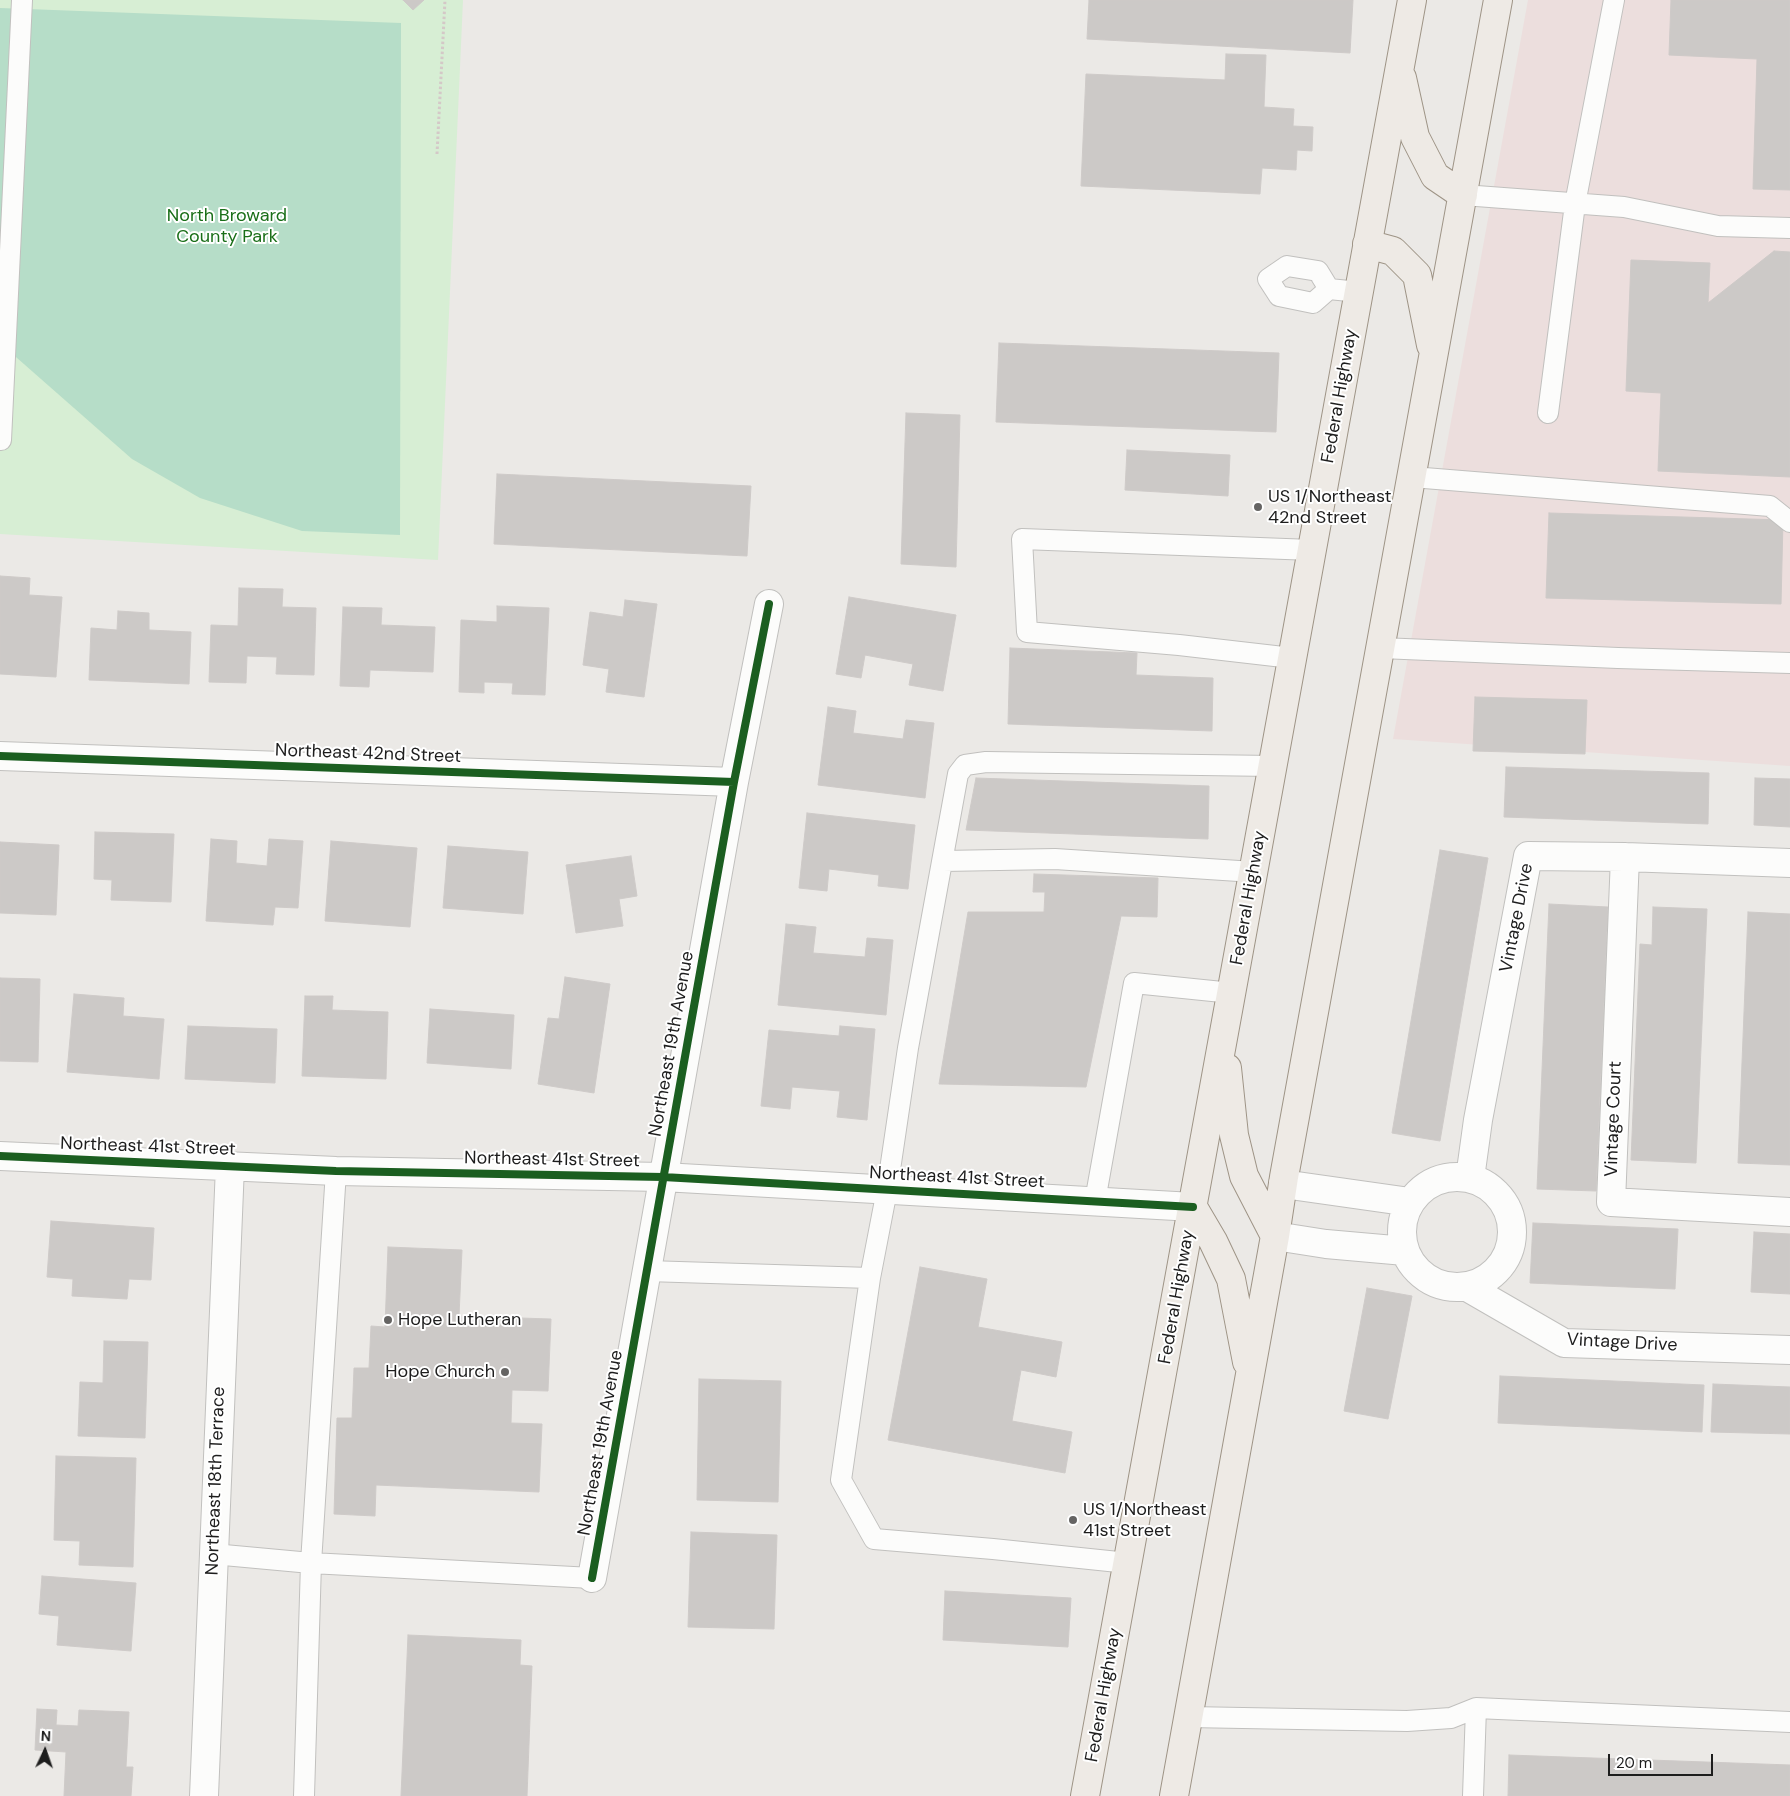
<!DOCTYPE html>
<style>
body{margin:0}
#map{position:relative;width:1790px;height:1796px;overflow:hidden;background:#ebe9e6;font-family:"DM Sans",sans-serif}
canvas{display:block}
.north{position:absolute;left:20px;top:1726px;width:50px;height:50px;-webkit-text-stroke:4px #fff;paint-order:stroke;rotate:3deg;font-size:14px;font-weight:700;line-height:20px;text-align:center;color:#1d1d1d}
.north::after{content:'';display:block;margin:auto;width:18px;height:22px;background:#1d1d1d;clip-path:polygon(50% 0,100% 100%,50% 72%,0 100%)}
.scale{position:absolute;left:1608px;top:1754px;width:105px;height:22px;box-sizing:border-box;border:2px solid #1d1d1d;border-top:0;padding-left:6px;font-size:15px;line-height:18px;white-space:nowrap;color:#1d1d1d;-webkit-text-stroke:4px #fff;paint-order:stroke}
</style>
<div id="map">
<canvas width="1790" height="1796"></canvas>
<div class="north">N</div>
<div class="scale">20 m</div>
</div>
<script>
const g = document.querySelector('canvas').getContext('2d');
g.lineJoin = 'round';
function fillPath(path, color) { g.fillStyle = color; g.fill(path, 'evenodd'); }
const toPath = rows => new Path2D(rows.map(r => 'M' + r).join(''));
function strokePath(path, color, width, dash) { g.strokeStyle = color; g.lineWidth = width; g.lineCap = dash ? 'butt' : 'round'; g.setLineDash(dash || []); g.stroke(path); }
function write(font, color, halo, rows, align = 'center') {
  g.font = font + ' "DM Sans",sans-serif'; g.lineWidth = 4; g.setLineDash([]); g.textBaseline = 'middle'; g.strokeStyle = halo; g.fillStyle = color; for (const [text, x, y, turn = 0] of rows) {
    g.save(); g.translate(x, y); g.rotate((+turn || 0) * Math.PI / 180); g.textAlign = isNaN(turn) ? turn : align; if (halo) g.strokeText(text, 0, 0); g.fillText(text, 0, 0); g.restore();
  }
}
fillPath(toPath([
 [1528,0,1790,0,1790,766,1393,739]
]), '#ecdedd');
fillPath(toPath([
 [0,0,463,0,438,560,0,534]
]), '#d7eed4');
fillPath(toPath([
 [0,8,401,23,400,535,302,531,200,498,132,459,0,343]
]), '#b6ddc8');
const building = toPath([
 [403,0,424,0,413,10,403,0],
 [1089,0,1353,0,1350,53,1087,39,1089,0],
 [1671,0,1790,0,1790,190,1753,189,1757,59,1669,55,1671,0],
 [1226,54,1266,55,1264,107,1294,109,1293,126,1313,127,1312,151,1297,150,1296,170,1262,168,1260,194,1081,186,1086,74,1225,80,1226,54],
 [1774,251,1790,252,1790,477,1658,471,1661,393,1626,391,1631,260,1710,263,1708,303,1774,251],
 [999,343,1279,353,1276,432,996,422,999,343],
 [906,413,960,415,956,567,901,564,906,413],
 [1127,450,1230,455,1228,496,1125,490,1127,450],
 [497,474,751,486,747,556,494,544,497,474],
 [1549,513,1783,520,1781,604,1546,598,1549,513],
 [0,576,30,578,29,595,62,597,56,677,0,674,0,576],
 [239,588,283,589,282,607,316,608,314,675,276,674,277,657,247,656,246,683,209,682,211,625,238,626,239,588],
 [849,597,956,615,943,691,909,685,913,664,865,655,861,678,836,674,849,597],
 [625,600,657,604,644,697,606,692,609,669,583,665,590,612,623,617,625,600],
 [497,606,549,608,545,695,512,694,513,683,484,682,484,693,459,692,461,620,497,622,497,606],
 [343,607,382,608,381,625,435,627,433,672,370,670,369,687,340,686,343,607],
 [118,611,149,613,149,630,191,632,189,684,89,680,91,628,117,630,118,611],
 [1010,648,1137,653,1136,675,1213,678,1212,731,1008,724,1010,648],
 [1475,697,1587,700,1585,754,1473,751,1475,697],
 [828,707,856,711,853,733,903,739,906,720,934,723,925,798,818,785,828,707],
 [1506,767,1709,773,1708,824,1504,817,1506,767],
 [976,778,1209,786,1208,839,966,830,976,778],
 [1755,778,1790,779,1790,827,1754,825,1755,778],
 [807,813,915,825,908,889,878,886,879,875,829,869,827,891,799,888,807,813],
 [95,832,174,834,171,902,111,900,112,880,94,879,95,832],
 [211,839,237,841,236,863,267,866,269,839,303,841,298,908,275,907,273,925,206,921,211,839],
 [331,841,417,848,410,927,325,921,331,841],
 [0,842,59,845,56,915,0,913,0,842],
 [448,846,528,852,523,914,443,908,448,846],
 [1440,850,1488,858,1440,1141,1392,1133,1440,850],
 [631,856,637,896,619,899,623,926,576,933,566,865,631,856],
 [1034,874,1158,878,1157,917,1121,916,1086,1087,939,1084,968,912,1044,912,1045,892,1033,892,1034,874],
 [1549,904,1608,907,1596,1191,1537,1189,1549,904],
 [1653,907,1707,909,1696,1163,1631,1160,1640,944,1652,945,1653,907],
 [1748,912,1790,914,1790,1165,1738,1163,1748,912],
 [786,924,816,927,813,953,865,957,867,938,893,940,886,1015,778,1005,786,924],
 [565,977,610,984,594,1093,538,1084,548,1018,559,1019,565,977],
 [0,978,40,979,38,1062,0,1061,0,978],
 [74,994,124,998,123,1016,164,1019,159,1079,67,1072,74,994],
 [305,996,333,996,332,1010,388,1012,386,1079,302,1076,305,996],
 [430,1009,514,1015,511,1069,427,1063,430,1009],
 [188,1026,277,1029,275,1083,185,1079,188,1026],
 [840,1026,875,1029,867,1120,837,1117,840,1091,792,1087,790,1109,761,1106,769,1030,839,1036,840,1026],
 [51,1221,154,1228,151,1280,129,1279,127,1299,72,1296,73,1279,47,1277,51,1221],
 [1533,1223,1678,1229,1675,1289,1530,1283,1533,1223],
 [1754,1232,1790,1234,1790,1294,1751,1292,1754,1232],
 [388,1247,462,1250,459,1316,551,1319,548,1391,512,1390,511,1423,542,1424,539,1492,376,1485,375,1516,334,1514,337,1418,352,1418,354,1368,369,1368,371,1326,385,1327,388,1247],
 [920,1267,987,1279,978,1327,1062,1342,1056,1377,1021,1370,1012,1421,1072,1432,1065,1473,888,1440,920,1267],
 [1367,1288,1412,1296,1388,1419,1344,1411,1367,1288],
 [104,1341,148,1342,145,1438,78,1436,80,1382,103,1383,104,1341],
 [1500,1376,1704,1385,1702,1432,1498,1423,1500,1376],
 [699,1379,781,1381,778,1502,697,1500,699,1379],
 [1713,1384,1790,1387,1790,1434,1711,1432,1713,1384],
 [56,1456,136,1458,133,1567,79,1565,80,1541,54,1540,56,1456],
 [691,1532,777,1535,774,1629,688,1627,691,1532],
 [42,1576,136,1583,131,1651,57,1645,59,1616,39,1614,42,1576],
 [945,1591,1071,1598,1068,1647,943,1640,945,1591],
 [408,1635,521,1640,520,1665,532,1666,527,1796,401,1796,408,1635],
 [37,1709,57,1710,56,1725,78,1726,79,1710,129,1712,126,1767,133,1767,131,1796,64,1796,66,1752,35,1750,37,1709],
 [1509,1755,1790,1765,1790,1796,1508,1796,1509,1755]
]);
fillPath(building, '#ccc9c7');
strokePath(building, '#cecac8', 1);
const lane = toPath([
 [1463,195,1624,207,1718,226,1790,228],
 [1329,289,1318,271,1287,266,1268,279,1279,296,1313,303,1329,289,1359,292],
 [1548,413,1575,204,1614,0],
 [1,440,22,0],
 [1412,477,1770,506,1790,522],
 [1381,648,1618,658,1790,663],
 [1292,658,1179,645,1027,632,1022,539,1312,550],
 [943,861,1055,859,1254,872],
 [1095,1201,1134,983,1232,993],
 [647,1271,870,1278,887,1190,908,1048,958,774,965,765,986,762,1273,766],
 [870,1278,841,1480,874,1539,993,1549,1128,1563],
 [213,1554,311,1563,592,1578],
 [1188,1717,1407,1721,1451,1718,1476,1708],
 [304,1796,311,1563,336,1171],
 [1473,1796,1476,1708,1790,1722]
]);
const street = toPath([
 [0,756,734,782],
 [1625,857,1611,1202,1790,1212],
 [0,1156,336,1171,663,1177,1193,1207],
 '1402 1232a55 55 0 1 1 110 0a55 55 0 1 1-110 0Z',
 [1470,1178,1478,1120,1528,856,1625,857,1790,863],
 [1283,1184,1410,1202],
 [1275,1236,1326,1244,1405,1251],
 [1467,1287,1564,1343,1790,1350],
 [592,1578,734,782,769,604],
 [204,1796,230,1166]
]);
const primary = toPath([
 [1402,78,1415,137,1435,176,1463,195],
 [1367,244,1393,251,1417,275,1431,345],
 [1227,1068,1234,1135,1244,1176,1275,1236],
 [1193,1207,1213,1241,1231,1279,1247,1362],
 [1085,1796,1412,0],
 [1174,1796,1275,1236,1284,1177,1498,0]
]);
strokePath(lane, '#c1c0be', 22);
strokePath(street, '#c1c0be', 30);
strokePath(primary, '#9e9486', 30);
strokePath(toPath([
 [437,154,445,0]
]), '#d4c8c7', 3, [2.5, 2.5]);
strokePath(lane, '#fcfcfb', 20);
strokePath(street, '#fcfcfb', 28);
strokePath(primary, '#eeeae5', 28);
strokePath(toPath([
 [0,756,734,782],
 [0,1156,336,1171,663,1177,1193,1207],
 [592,1578,734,782,769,604]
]), '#1b5e20', 8);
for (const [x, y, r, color] of [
 [1258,507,5,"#656463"],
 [388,1320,5,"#656463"],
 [505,1372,5,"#656463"],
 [1073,1520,5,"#656463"]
]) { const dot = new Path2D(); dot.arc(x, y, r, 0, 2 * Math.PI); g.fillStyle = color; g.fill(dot); strokePath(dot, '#fff', 2); }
write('18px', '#196e18', '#fff', [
 ["North Broward",227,216],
 ["County Park",227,237]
]);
write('18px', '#1d1d1d', '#fff', [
 ["Federal Highway",1340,396,-80],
 ["Northeast 42nd Street",368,754,2],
 ["Federal Highway",1249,898,-80],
 ["Vintage Drive",1517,918,-79],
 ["Northeast 19th Avenue",672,1044,-80],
 ["Vintage Court",1614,1119,-88],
 ["Northeast 41st Street",148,1147,2],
 ["Northeast 41st Street",552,1160,1],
 ["Northeast 41st Street",957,1178,3],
 ["Federal Highway",1177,1297,-80],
 ["Vintage Drive",1622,1343,3],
 ["Northeast 19th Avenue",601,1443,-80],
 ["Northeast 18th Terrace",216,1481,-88],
 ["Federal Highway",1104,1695,-80]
]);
write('18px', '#1d1d1d', '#fff', [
 ["US 1/Northeast",1268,497],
 ["42nd Street",1268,518],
 ["Hope Lutheran",398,1320],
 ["Hope Church",495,1372,"right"],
 ["US 1/Northeast",1083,1510],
 ["41st Street",1083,1531]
], 'left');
</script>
